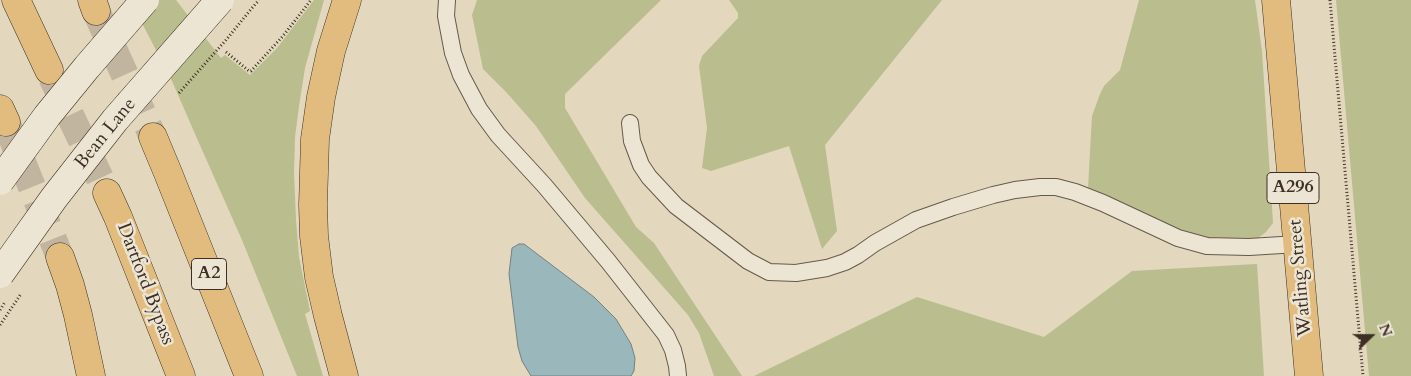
<!DOCTYPE html>
<style>
body{margin:0}
#map{position:relative;width:1411px;height:376px;overflow:hidden;background:#e3d7bd;font-family:Cardo,serif}
canvas{display:block}
.north{position:absolute;left:1346px;top:311px;width:50px;height:50px;-webkit-text-stroke:4px #ede5d4;paint-order:stroke;rotate:68deg;font-size:14px;font-weight:700;line-height:20px;text-align:center;color:#3d2f25}
.north::after{content:'';display:block;margin:auto;width:18px;height:22px;background:#3d2f25;clip-path:polygon(50% 0,100% 100%,50% 72%,0 100%)}
</style>
<div id="map">
<canvas width="1411" height="376"></canvas>
<div class="north">N</div>
</div>
<script>
const g = document.querySelector('canvas').getContext('2d');
g.lineJoin = 'round';
function fillPath(path, color) { g.fillStyle = color; g.fill(path, 'evenodd'); }
const toPath = rows => new Path2D(rows.map(r => 'M' + r).join(''));
function strokePath(path, color, width, dash) { g.strokeStyle = color; g.lineWidth = width; g.lineCap = dash ? 'butt' : 'round'; g.setLineDash(dash || []); g.stroke(path); }
function write(font, color, halo, rows, align = 'center') {
  g.font = font + ' Cardo,serif'; g.lineWidth = 5; g.setLineDash([]); g.textBaseline = 'middle'; g.strokeStyle = halo; g.fillStyle = color; for (const [text, x, y, turn = 0] of rows) {
    g.save(); g.translate(x, y); g.rotate((+turn || 0) * Math.PI / 180); g.textAlign = isNaN(turn) ? turn : align; if (halo) g.strokeText(text, 0, 0); g.fillText(text, 0, 0); g.restore();
  }
}
fillPath(toPath([
 [130,0,176,0,221,58,225,55,250,75,277,48,314,0,324,0,305,68,299,106,295,137,294,173,296,220,299,257,310,311,305,314,323,376,297,376,242,240,199,143,172,81],
 [477,0,661,0,565,94,565,108,636,227,654,243,742,376,714,376,699,333,688,315,585,198,536,126,507,93,483,69,472,15],
 [729,0,942,0,825,145,837,231,822,249,789,146,711,171,702,168,707,128,699,66,702,56,738,18,738,13],
 [1139,0,1255,0,1262,51,1273,223,1266,232,1258,238,1250,242,1222,242,1179,232,1088,188,1092,116,1100,94,1104,86,1120,70],
 [1336,0,1411,0,1411,376,1369,376],
 [1257,264,1264,376,754,376,917,297,1044,337,1132,271]
]), '#babd8d');
const water = toPath([
 [519,244,524,244,594,297,616,319,631,344,635,358,634,371,631,376,531,376,522,361,518,347,509,274,512,248,519,244]
]);
fillPath(water, '#9ab7bc');
strokePath(water, '#758180', 1);
strokePath(toPath([
 [96,11,153,137],
 [52,77,107,193],
 [6,122,60,257]
]), '#c2b59f', 28, [28, 14]);
const service = toPath([
 [447,0,446,16,453,53,461,75,479,109,498,135,544,185,608,261,666,335,673,350,677,366,678,376],
 [630,123,632,141,641,165,649,177,676,206,748,261,769,272,796,273,827,268,845,262,858,255,875,243,916,220,953,207,993,195,1015,190,1040,187,1056,187,1075,192,1103,203,1178,238,1207,246,1249,247,1298,244]
]);
const primary = toPath([
 [1276,0,1309,376]
]);
const trunk = toPath([
 [16,0,49,70],
 [92,0,96,11],
 [0,109,6,122],
 [153,137,168,173,249,376],
 [107,193,118,217,181,376],
 [60,257,70,285,78,315,91,376],
 [344,376,328,316,319,277,314,236,313,205,315,139,321,97,331,51,347,0]
]);
strokePath(service, '#66594b', 18);
strokePath(primary, '#3d2f25', 29);
strokePath(trunk, '#3d2f25', 29);
strokePath(toPath([
 [1330,0,1363,376],
 [252,8,259,0],
 [226,52,249,71,251,71,283,36,311,0]
]), '#3d2f25', 3, [1, 2.5]);
strokePath(service, '#ede5d4', 16);
strokePath(primary, '#e2bc7e', 28);
strokePath(trunk, '#e2bc7e', 28);
const secondaryBridge = toPath([
 [0,181,47,116,87,67,145,0],
 [0,274,54,198,115,120,220,0]
]);
strokePath(secondaryBridge, '#3d2f25', 29, []);
strokePath(toPath([
 [179,93,226,40,252,8],
 [0,310,5,302],
 [0,325,21,294]
]), '#3d2f25', 3, [1, 2.5]);
strokePath(secondaryBridge, '#ede5d4', 28);
for (const [x, y, w] of [
 [1293,188,52],
 [209,274,35]
]) { const box = new Path2D(); box.roundRect(x - w / 2, y - 15.5, w, 31, 4); g.fillStyle = '#ede5d4'; g.fill(box); strokePath(box, '#3d2f25', 1); }
write('bold 18px', '#3d2f25', null, [
 ["A296",1293,188],
 ["A2",209,274]
]);
write('19px', '#3d2f25', '#ede5d4', [
 ["Bean Lane",106,134,-51],
 ["Watling Street",1301,278,-95],
 ["Dartford Bypass",145,284,69]
]);
</script>
